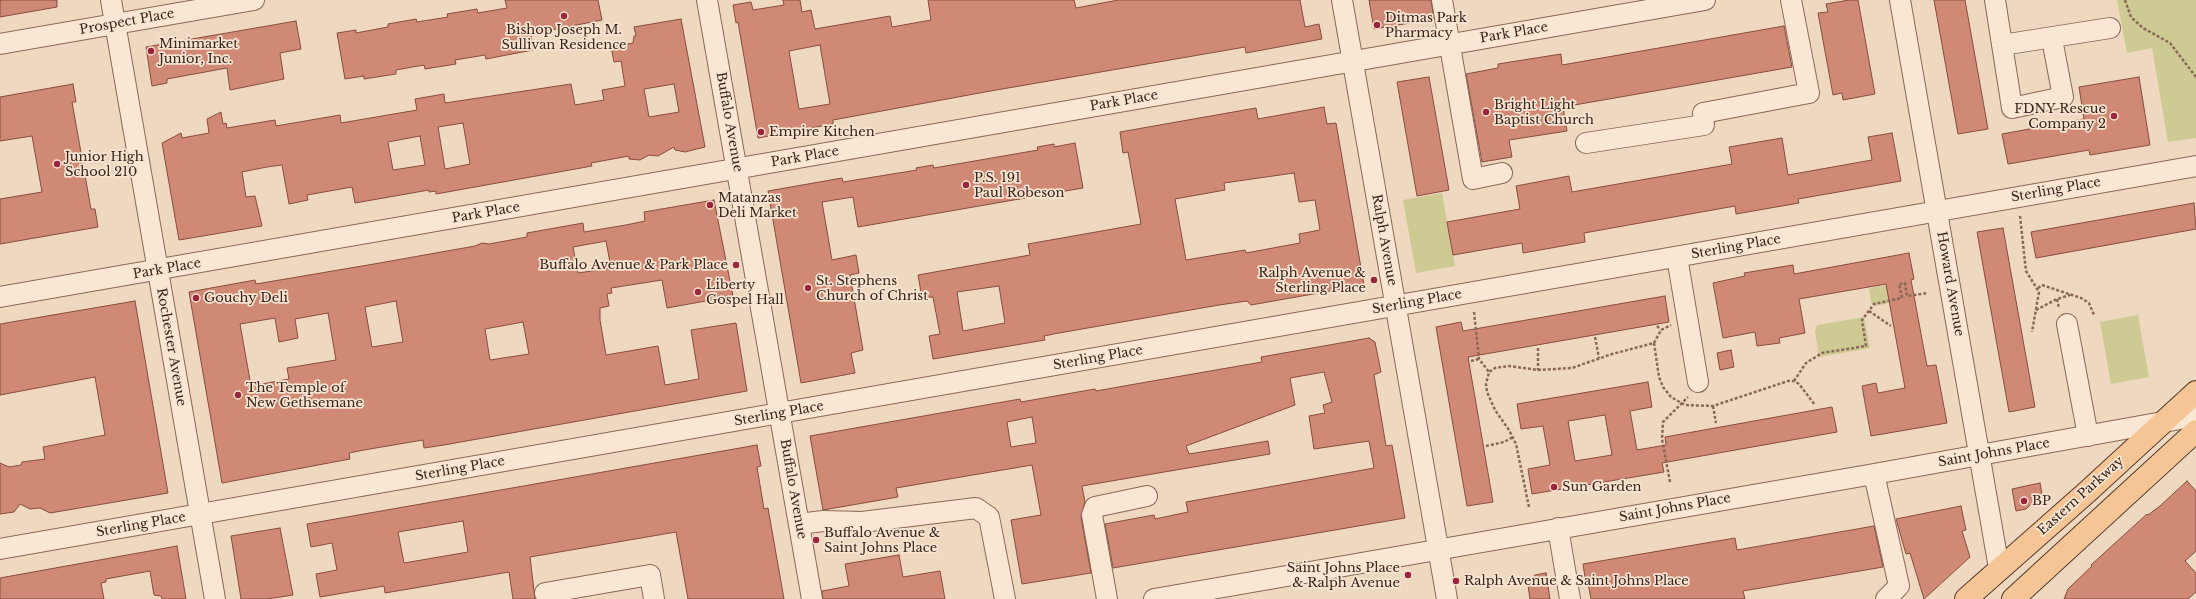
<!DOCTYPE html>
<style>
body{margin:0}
canvas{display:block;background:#efd8c0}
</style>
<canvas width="2196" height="599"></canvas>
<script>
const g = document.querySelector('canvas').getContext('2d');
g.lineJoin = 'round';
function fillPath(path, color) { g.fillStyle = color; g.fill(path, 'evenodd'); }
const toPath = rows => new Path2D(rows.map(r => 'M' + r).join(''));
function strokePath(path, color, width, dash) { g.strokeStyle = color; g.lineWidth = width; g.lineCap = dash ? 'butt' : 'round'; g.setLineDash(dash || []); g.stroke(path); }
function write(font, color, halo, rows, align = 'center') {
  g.font = font + ' "Libre Baskerville",serif'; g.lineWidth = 3.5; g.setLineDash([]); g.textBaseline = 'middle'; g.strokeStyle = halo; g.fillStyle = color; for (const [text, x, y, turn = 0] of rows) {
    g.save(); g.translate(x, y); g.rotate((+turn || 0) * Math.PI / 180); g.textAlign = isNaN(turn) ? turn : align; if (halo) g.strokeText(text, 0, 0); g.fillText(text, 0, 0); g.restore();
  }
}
fillPath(toPath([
 [2117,0,2196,0,2196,138,2168,142,2152,48,2127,53],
 [1442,193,1455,266,1416,273,1403,200],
 [1901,283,1904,300,1875,306,1871,303,1869,288],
 [2138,315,2149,377,2111,384,2100,322],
 [1864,317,1870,348,1819,357,1815,331,1817,325]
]), '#ceca93');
const building = toPath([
 [0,0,57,0,57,7,0,17,0,0],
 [505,0,598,0,602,20,531,34,533,50,486,59,485,55,455,60,456,64,425,69,424,65,396,70,396,74,364,79,364,76,345,79,337,33,356,30,356,33,388,27,388,24,416,19,417,22,448,17,447,14,477,9,478,13,507,8,505,0],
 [783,0,800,0,802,12,811,10,815,29,890,16,892,27,931,20,928,0,1074,0,1076,8,1118,0,1300,0,1305,27,1319,24,1322,39,1246,53,1245,47,985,92,833,120,833,124,758,138,738,22,736,23,733,5,751,2,753,10,784,5,783,0],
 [820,45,830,104,799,109,789,51,820,45],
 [1369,0,1431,0,1434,19,1374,29,1369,0],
 [1849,0,1858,0,1875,94,1843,100,1842,93,1833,95,1818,13,1828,12,1826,4,1849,0],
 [1934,0,1965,0,1988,129,1958,134,1934,0],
 [681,19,705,147,685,152,675,150,674,147,658,156,649,155,640,160,629,159,629,156,591,163,592,166,436,194,436,191,429,192,429,190,355,203,352,187,307,195,308,200,289,204,282,165,267,167,242,172,246,197,255,196,262,226,179,240,162,143,181,133,182,138,209,133,207,119,221,112,223,124,226,123,227,128,275,120,276,126,340,115,341,123,417,110,415,99,444,94,445,103,571,84,575,105,604,100,602,90,625,86,621,61,614,62,611,47,633,43,634,36,636,36,634,27,681,19],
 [674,84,679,112,649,117,644,89,674,84],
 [463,123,470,164,445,169,438,127,463,123],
 [420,136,425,165,393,170,388,142,420,136],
 [296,21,301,49,280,53,284,79,230,90,227,68,167,79,167,83,152,86,146,47,296,21],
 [1784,26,1792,67,1563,107,1567,131,1509,140,1512,157,1482,162,1466,74,1498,68,1498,64,1561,54,1562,65,1784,26],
 [1429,77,1449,190,1417,196,1397,82,1429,77],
 [2139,77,2150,145,2090,155,2089,150,2008,164,2002,134,2084,119,2079,87,2139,77],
 [73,84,76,102,72,102,91,209,95,209,98,227,0,244,0,199,42,192,32,136,0,141,0,97,73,84],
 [1324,107,1327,124,1336,123,1364,285,1251,305,1247,301,1219,305,1059,333,1044,336,1045,340,933,359,929,336,940,334,933,297,922,298,918,275,1030,255,1028,244,1141,224,1128,152,1123,153,1120,132,1256,108,1258,119,1324,107],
 [1294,173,1299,202,1315,200,1320,230,1299,234,1300,243,1246,253,1245,250,1186,260,1175,199,1225,190,1224,183,1294,173],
 [999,286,1005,323,963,331,957,292,999,286],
 [1892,133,1901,181,1798,199,1799,203,1736,214,1735,206,1584,233,1585,242,1523,253,1522,243,1453,255,1447,222,1520,209,1516,186,1569,176,1572,192,1681,173,1732,164,1729,147,1782,138,1788,175,1872,160,1868,137,1892,133],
 [1075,143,1083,188,858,227,853,197,822,202,832,260,856,255,859,273,850,275,863,350,851,353,855,373,801,383,768,191,842,178,843,182,917,170,916,168,933,165,934,168,1038,150,1037,147,1054,144,1054,147,1075,143],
 [714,200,733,296,667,308,662,280,611,288,612,293,607,294,609,306,600,308,600,320,606,355,658,346,665,385,699,379,691,330,736,323,747,391,444,445,424,448,423,440,364,450,349,453,350,459,222,483,189,292,255,280,256,284,374,264,475,246,482,243,489,244,527,237,527,233,583,223,584,232,626,225,645,221,644,212,714,200],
 [606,241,611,268,578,273,573,247,606,241],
 [396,301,403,342,372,347,365,307,396,301],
 [328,313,336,360,287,368,289,379,251,386,240,324,275,318,279,342,298,338,295,319,328,313],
 [523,322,529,354,490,360,485,329,523,322],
 [2194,203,2196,229,2036,258,2031,232,2194,203],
 [2003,228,2035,407,2009,412,1977,232,2003,228],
 [1909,253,1914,279,1911,280,1927,366,1936,365,1947,423,1871,436,1862,386,1876,383,1878,393,1905,388,1886,284,1799,299,1805,333,1779,338,1780,343,1757,346,1755,332,1723,338,1713,283,1745,276,1744,273,1793,265,1794,274,1909,253],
 [1665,296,1669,322,1468,357,1493,502,1467,506,1436,327,1461,322,1463,331,1665,296],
 [135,301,168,493,50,513,40,508,30,509,20,504,14,512,0,514,0,463,9,467,21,465,22,462,45,459,43,447,105,435,95,377,0,395,0,324,135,301],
 [1369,338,1375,342,1381,372,1374,375,1386,446,1392,445,1405,518,1113,568,1105,524,1154,515,1155,519,1188,512,1186,502,1374,468,1369,441,1314,449,1309,416,1325,413,1323,405,1332,402,1324,372,1290,378,1295,405,1186,446,1189,454,1268,441,1270,454,1082,486,1085,502,1081,517,1091,573,1022,584,1011,520,1041,515,1032,465,896,488,898,497,823,510,810,436,1020,399,1021,402,1095,389,1096,391,1141,383,1262,362,1261,357,1369,338],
 [1032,417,1036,443,1011,447,1007,422,1032,417],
 [1731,350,1734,367,1720,370,1717,353,1731,350],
 [1648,382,1652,407,1630,411,1637,450,1666,445,1665,437,1832,407,1837,432,1662,463,1664,472,1532,494,1528,469,1550,465,1543,426,1521,429,1517,404,1648,382],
 [1605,415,1612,455,1575,461,1568,421,1605,415],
 [757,445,761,466,757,467,764,509,768,508,784,599,688,599,676,532,530,557,535,599,513,599,509,572,385,593,384,586,320,597,316,574,337,570,332,543,311,547,307,524,757,445],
 [463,521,468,552,404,563,398,532,463,521],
 [2187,481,2196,491,2196,551,2185,561,2196,573,2196,592,2188,599,2064,599,2068,589,2092,566,2091,565,2147,514,2148,515,2160,506,2187,481],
 [2040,483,2042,494,2026,509,2016,511,2012,489,2040,483],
 [1961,506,1966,530,1962,531,1970,557,1924,599,1910,553,1906,554,1896,519,1961,506],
 [1874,526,1883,567,1743,591,1745,599,1591,599,1588,583,1586,584,1583,564,1735,538,1737,550,1874,526],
 [280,528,293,595,267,599,241,599,231,536,280,528],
 [177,546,186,599,162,599,161,596,154,595,150,571,106,579,106,582,101,583,104,599,0,599,0,578,177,546],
 [899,555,903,577,940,571,945,599,823,599,822,591,849,586,845,564,899,555],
 [1546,573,1550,599,1530,599,1528,586,1535,575,1546,573]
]);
fillPath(building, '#cf8974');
strokePath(building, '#894c3c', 1);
const minor = toPath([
 [111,0,215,599],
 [707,0,812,599],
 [1342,0,1447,599],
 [1442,0,1473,179,1502,173],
 [1900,0,1999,568],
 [1995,0,2012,108,2063,97,2052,39],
 [0,44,254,0],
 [2002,45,2110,28],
 [1586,143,1704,125,1703,113,1809,93,1791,0],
 [1677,257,1698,382],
 [0,297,1705,0],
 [2067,324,2088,436],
 [1874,474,1899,586,1886,599],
 [799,524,823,521,862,522,976,508,989,517,1005,599],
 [1558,528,1570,599],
 [0,549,2196,166],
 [545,593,650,575,654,599],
 [1107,599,1092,515,1095,507,1147,496],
 [1154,599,1874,474,2196,416]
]);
const major = toPath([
 [1966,599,2086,493,2196,392],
 [2013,599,2196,431]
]);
strokePath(minor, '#896857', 22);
strokePath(major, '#56382c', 24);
strokePath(toPath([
 [2125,0,2131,17,2143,28,2170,43,2196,77],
 [2020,216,2026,271,2039,292,2032,332],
 [2038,288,2042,285,2081,298,2089,303,2094,315],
 [2057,299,2059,308],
 [2036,310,2057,299,2070,295],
 [1869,311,1891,326],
 [1474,312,1479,359,1489,372],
 [1657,326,1661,330],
 [1595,337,1599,358],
 [1654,343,1659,377,1663,387,1671,397,1685,405,1713,406,1788,381,1794,381,1799,384,1815,405],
 [1538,348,1538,370],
 [1471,361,1479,359],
 [1794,381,1806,363,1822,353,1866,346,1862,320,1874,304,1902,298,1899,284,1905,283,1907,296,1928,293],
 [1713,406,1716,423],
 [1486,446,1504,442,1513,437],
 [1670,482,1662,439,1663,422,1688,397],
 [1529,507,1516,444,1509,430,1495,410,1487,392,1486,384,1489,372,1495,368,1509,366,1538,370,1572,368,1612,354,1654,343,1661,330,1671,325]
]), '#896857', 2.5, [3, 2]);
strokePath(minor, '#fae7d3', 20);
strokePath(major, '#f5c596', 22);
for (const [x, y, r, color] of [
 [564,16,4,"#9a253c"],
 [1377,25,4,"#9a253c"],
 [151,51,4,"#9a253c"],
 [1486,112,4,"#9a253c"],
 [2114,116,4,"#9a253c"],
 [761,132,4,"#9a253c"],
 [57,164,4,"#9a253c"],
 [966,185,4,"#9a253c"],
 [710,205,4,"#9a253c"],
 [736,265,4,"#9a253c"],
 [1374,280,4,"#9a253c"],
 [808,288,4,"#9a253c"],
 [698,292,4,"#9a253c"],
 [196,298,4,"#9a253c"],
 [238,395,4,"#9a253c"],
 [1554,487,4,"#9a253c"],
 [2024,501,4,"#9a253c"],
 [816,540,4,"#9a253c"],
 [1408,575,4,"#9a253c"],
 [1456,581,4,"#9a253c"]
]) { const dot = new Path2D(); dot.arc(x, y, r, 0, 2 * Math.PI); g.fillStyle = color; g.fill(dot); strokePath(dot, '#f7e4d0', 1.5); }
write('13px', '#38241c', '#f7e4d0', [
 ["Ditmas Park",1385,18],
 ["Pharmacy",1385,33],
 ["Bishop Joseph M.",564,30,"center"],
 ["Sullivan Residence",564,45,"center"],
 ["Minimarket",159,44],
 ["Junior, Inc.",159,59],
 ["Bright Light",1494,105],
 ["Baptist Church",1494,120],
 ["FDNY Rescue",2106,109,"right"],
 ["Company 2",2106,124,"right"],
 ["Empire Kitchen",769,132],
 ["Junior High",65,157],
 ["School 210",65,172],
 ["P.S. 191",974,178],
 ["Paul Robeson",974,193],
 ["Matanzas",718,198],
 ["Deli Market",718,213],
 ["Buffalo Avenue & Park Place",728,265,"right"],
 ["Ralph Avenue &",1366,273,"right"],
 ["Sterling Place",1366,288,"right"],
 ["St. Stephens",816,281],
 ["Church of Christ",816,296],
 ["Liberty",706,285],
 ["Gospel Hall",706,300],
 ["Gouchy Deli",204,298],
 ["The Temple of",246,388],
 ["New Gethsemane",246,403],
 ["Sun Garden",1562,487],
 ["BP",2032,501],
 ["Buffalo Avenue &",824,533],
 ["Saint Johns Place",824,548],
 ["Saint Johns Place",1400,568,"right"],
 ["& Ralph Avenue",1400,583,"right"],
 ["Ralph Avenue & Saint Johns Place",1464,581]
], 'left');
write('13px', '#38241c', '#f7e4d0', [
 ["Prospect Place",127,22,-10],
 ["Park Place",1514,33,-10],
 ["Park Place",1124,101,-10],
 ["Buffalo Avenue",729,122,80],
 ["Park Place",805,157,-10],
 ["Sterling Place",2056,190,-10],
 ["Park Place",486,213,-10],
 ["Ralph Avenue",1384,240,80],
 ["Sterling Place",1736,247,-10],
 ["Park Place",167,269,-10],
 ["Howard Avenue",1950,284,80],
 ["Sterling Place",1417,302,-10],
 ["Rochester Avenue",171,347,80],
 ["Sterling Place",1098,358,-10],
 ["Sterling Place",779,414,-10],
 ["Saint Johns Place",1994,453,-10],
 ["Sterling Place",460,469,-10],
 ["Buffalo Avenue",793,489,80],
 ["Eastern Parkway",2081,496,-42],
 ["Saint Johns Place",1675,508,-10],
 ["Sterling Place",141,525,-10]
]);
</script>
